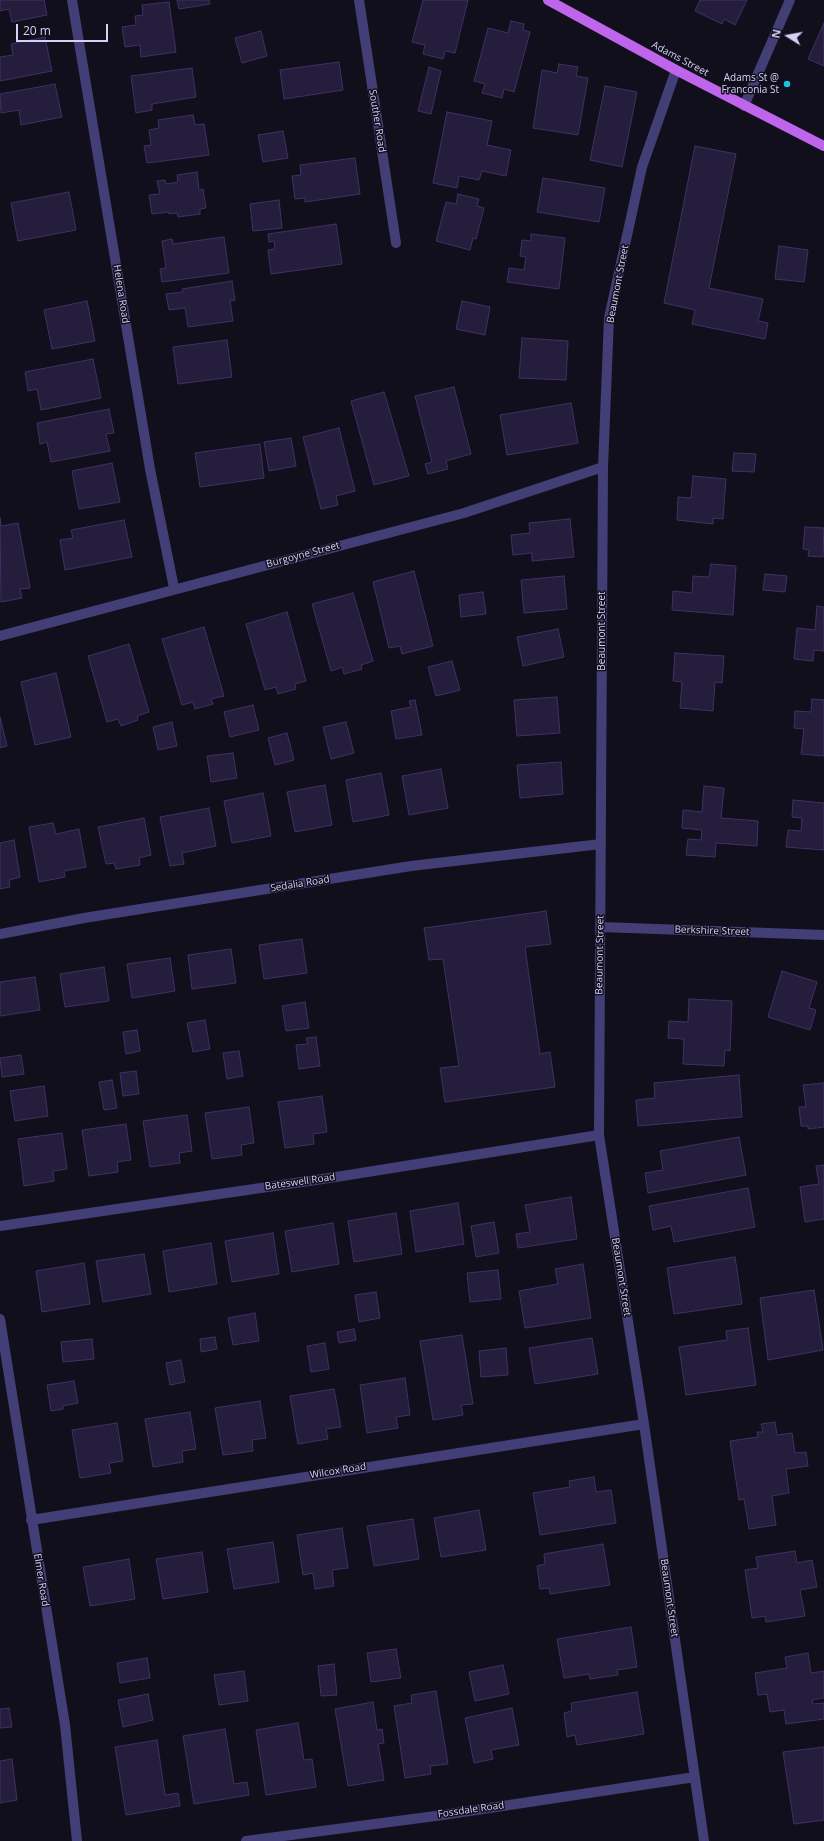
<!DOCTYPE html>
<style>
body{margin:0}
#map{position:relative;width:824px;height:1841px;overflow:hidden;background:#120f1d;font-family:"Open Sans",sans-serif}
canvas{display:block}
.north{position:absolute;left:768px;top:16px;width:40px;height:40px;-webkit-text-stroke:3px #120f1d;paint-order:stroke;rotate:281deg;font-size:11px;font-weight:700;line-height:16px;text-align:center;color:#d7d1f9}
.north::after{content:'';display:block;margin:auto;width:14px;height:18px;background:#d7d1f9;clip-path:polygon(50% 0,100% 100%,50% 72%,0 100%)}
.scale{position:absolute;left:16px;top:24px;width:92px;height:18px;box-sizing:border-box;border:2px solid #d7d1f9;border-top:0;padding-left:5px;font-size:12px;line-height:14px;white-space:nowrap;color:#d7d1f9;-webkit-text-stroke:3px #120f1d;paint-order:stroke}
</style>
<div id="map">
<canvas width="824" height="1841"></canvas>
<div class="north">N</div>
<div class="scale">20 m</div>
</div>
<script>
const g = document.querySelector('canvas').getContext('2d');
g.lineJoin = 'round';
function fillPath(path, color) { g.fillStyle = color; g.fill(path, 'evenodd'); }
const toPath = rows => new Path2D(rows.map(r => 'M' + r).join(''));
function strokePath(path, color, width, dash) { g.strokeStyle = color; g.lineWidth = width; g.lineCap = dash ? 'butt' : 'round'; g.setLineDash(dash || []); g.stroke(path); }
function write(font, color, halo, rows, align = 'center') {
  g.font = font + ' "Open Sans",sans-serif'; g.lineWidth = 3; g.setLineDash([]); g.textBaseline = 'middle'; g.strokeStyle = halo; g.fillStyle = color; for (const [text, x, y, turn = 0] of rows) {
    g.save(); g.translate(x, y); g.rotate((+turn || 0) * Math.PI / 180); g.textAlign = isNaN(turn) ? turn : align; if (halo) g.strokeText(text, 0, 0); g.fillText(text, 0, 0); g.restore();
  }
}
const building = toPath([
 [0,0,44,0,47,15,12,22,9,9,0,11,0,0],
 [177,0,209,0,210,4,179,9,177,0],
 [423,0,468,0,455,53,445,51,443,59,423,54,425,45,412,42,423,0],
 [700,0,747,0,735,25,724,19,722,24,695,11,700,0],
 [169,2,176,52,141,57,140,45,125,47,122,27,136,25,135,16,143,15,142,5,169,2],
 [511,21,524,24,523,30,530,32,514,92,504,89,502,98,482,93,485,84,474,81,488,28,508,33,511,21],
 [824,23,824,66,808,59,824,23],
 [261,31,267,56,242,63,235,38,261,31],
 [45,37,52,71,0,81,0,57,13,55,11,44,45,37],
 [339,62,343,90,284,99,280,70,339,62],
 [559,64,578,67,576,76,588,78,578,135,533,128,542,70,557,73,559,64],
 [429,67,441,71,431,114,418,111,429,67],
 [192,68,196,97,152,104,152,110,136,113,131,76,192,68],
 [55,84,62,117,21,125,19,110,1,113,0,94,55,84],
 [605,86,637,92,622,167,590,160,605,86],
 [447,112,492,121,487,145,511,150,506,176,482,171,479,180,459,176,457,188,433,183,447,112],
 [193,115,195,125,204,124,209,155,147,163,144,146,151,145,149,130,159,128,158,120,193,115],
 [283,131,288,158,263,162,258,135,283,131],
 [695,146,736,154,709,288,763,299,758,321,768,323,765,339,692,324,695,310,664,303,695,146],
 [355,158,360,194,305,202,305,198,295,199,292,176,301,175,300,165,355,158],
 [197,172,199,190,203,189,206,208,200,209,200,214,178,217,177,213,169,214,169,212,152,214,149,195,160,194,157,181,165,180,166,184,178,182,177,175,197,172],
 [543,178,605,188,599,222,537,212,543,178],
 [69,192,76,230,18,241,11,203,69,192],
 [458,194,479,199,477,206,484,208,476,239,473,238,470,250,436,241,446,202,456,204,458,194],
 [279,200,282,228,253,231,250,204,279,200],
 [336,224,342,264,271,274,268,250,275,249,274,241,269,242,268,234,336,224],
 [531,234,565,238,559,289,507,282,509,268,524,270,526,257,520,256,522,240,531,241,531,234],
 [224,237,229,273,162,282,160,269,166,268,162,241,172,239,173,244,224,237],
 [779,246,808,250,804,282,775,279,779,246],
 [232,281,235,300,230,301,233,321,188,327,185,308,169,310,166,294,183,292,182,289,232,281],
 [87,301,95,341,52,349,44,310,87,301],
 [462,301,490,307,485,335,456,329,462,301],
 [522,338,568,341,566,380,519,378,522,338],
 [227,340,232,377,178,384,173,347,227,340],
 [93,359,101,398,41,410,37,389,28,391,25,372,93,359],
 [454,387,471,454,446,461,448,469,428,474,425,464,432,462,415,396,454,387],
 [384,392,409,476,374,485,351,401,384,392],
 [571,403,578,443,507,455,500,415,571,403],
 [109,409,114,433,106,434,110,451,51,462,47,442,40,444,37,423,109,409],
 [339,428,355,491,336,496,338,505,321,509,303,437,339,428],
 [291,438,296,466,269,471,264,442,291,438],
 [260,444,264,478,200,487,195,453,260,444],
 [734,453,756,454,754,472,732,471,734,453],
 [112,463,120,502,79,509,72,471,112,463],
 [693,476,726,479,723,519,713,518,713,524,677,520,678,497,691,498,693,476],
 [0,518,1,526,18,523,30,588,20,589,22,598,1,602,0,518],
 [570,519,574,557,532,561,532,553,513,555,511,535,530,533,529,523,570,519],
 [124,520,132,557,65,570,60,540,73,538,71,530,124,520],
 [805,527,824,528,823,557,808,556,809,550,803,549,805,527],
 [711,564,736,566,733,615,672,610,673,591,692,593,693,576,709,577,711,564],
 [414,571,433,646,402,654,400,646,389,648,373,582,414,571],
 [765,574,787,576,785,592,763,590,765,574],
 [564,576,567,609,524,613,521,580,564,576],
 [483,592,486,614,461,617,459,595,483,592],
 [353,593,373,661,361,665,362,669,344,674,342,667,331,671,312,604,353,593],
 [817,606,824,607,824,651,814,650,813,661,794,659,797,628,815,630,817,606],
 [287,612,306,681,295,684,296,689,278,694,276,687,265,690,246,624,287,612],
 [204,627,224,696,211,699,213,704,195,709,193,702,182,705,162,639,204,627],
 [558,629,564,657,523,666,517,637,558,629],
 [129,644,149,712,137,716,138,720,121,726,118,719,107,722,88,656,129,644],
 [675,653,724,656,722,683,715,682,713,711,680,708,682,682,673,681,675,653],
 [452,661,460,690,436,696,428,667,452,661],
 [56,673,71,737,35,745,21,682,56,673],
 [557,697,560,733,517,736,514,700,557,697],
 [812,699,824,700,824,756,801,754,804,729,794,728,795,711,811,712,812,699],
 [415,700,422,735,396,739,391,711,411,707,409,701,415,700],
 [253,705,259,730,230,737,224,712,253,705],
 [0,717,7,746,0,748,0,717],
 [172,722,177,746,158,750,153,727,172,722],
 [346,722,354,753,331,759,323,727,346,722],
 [287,733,294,760,275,765,268,738,287,733],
 [233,753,237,778,211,782,207,756,233,753],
 [561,762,563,794,520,798,517,765,561,762],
 [441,769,448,808,409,815,402,776,441,769],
 [381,773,389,815,353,822,346,780,381,773],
 [325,785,332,825,295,832,287,792,325,785],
 [704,786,724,788,721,818,758,821,757,846,716,843,715,857,686,855,688,839,701,840,702,830,682,828,683,810,702,812,704,786],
 [263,793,271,836,232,843,224,801,263,793],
 [793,800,824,803,824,850,786,847,788,830,801,831,802,818,792,817,793,800],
 [209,808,216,846,182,853,184,864,170,866,160,817,209,808],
 [144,818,151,855,139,858,140,865,116,869,114,863,106,864,98,827,144,818],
 [53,823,56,834,79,829,86,867,64,871,65,877,39,882,29,827,53,823],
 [14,840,20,877,9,880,10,887,0,889,0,843,14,840],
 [546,911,551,944,525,947,540,1054,550,1052,555,1087,445,1102,440,1068,459,1066,443,959,429,960,424,928,546,911],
 [302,939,307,973,264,979,259,945,302,939],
 [231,949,236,983,192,989,188,955,231,949],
 [170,958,175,991,132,998,127,964,170,958],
 [104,967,109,1001,65,1007,60,974,104,967],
 [782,971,817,982,809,1008,816,1010,810,1030,768,1017,782,971],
 [35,977,40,1010,0,1016,0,982,35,977],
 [689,999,732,1001,730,1051,725,1050,724,1066,683,1064,684,1039,668,1038,669,1021,688,1022,689,999],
 [305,1002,309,1028,286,1031,282,1006,305,1002],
 [205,1020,210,1049,193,1052,187,1023,205,1020],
 [137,1030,140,1051,126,1054,123,1032,137,1030],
 [316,1037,320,1066,299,1069,296,1045,308,1044,306,1038,316,1037],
 [239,1051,243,1076,227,1079,223,1053,239,1051],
 [21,1055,24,1074,2,1077,0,1058,21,1055],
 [136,1071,139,1094,123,1096,120,1073,136,1071],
 [739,1075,742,1117,638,1126,636,1100,655,1098,654,1083,739,1075],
 [112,1080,117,1108,104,1110,99,1082,112,1080],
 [824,1083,824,1127,808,1129,808,1126,801,1126,799,1107,806,1107,803,1085,824,1083],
 [44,1086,48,1116,15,1121,10,1091,44,1086],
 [322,1096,327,1132,313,1134,314,1144,285,1148,278,1102,322,1096],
 [249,1107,254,1143,241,1145,242,1155,212,1159,205,1113,249,1107],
 [187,1115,192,1151,179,1153,180,1163,150,1167,143,1121,187,1115],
 [126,1124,131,1160,117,1162,118,1172,89,1176,82,1130,126,1124],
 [62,1133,67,1169,53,1171,54,1181,24,1186,18,1139,62,1133],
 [739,1137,746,1175,648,1193,645,1173,663,1170,660,1151,739,1137],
 [824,1165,824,1219,805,1222,800,1187,819,1184,816,1166,824,1165],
 [748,1188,755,1227,674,1242,671,1226,653,1230,649,1206,748,1188],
 [571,1197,577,1239,518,1248,516,1234,530,1232,525,1205,571,1197],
 [458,1203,464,1244,416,1252,410,1211,458,1203],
 [396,1213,402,1254,354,1262,348,1221,396,1213],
 [494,1222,499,1253,476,1257,471,1226,494,1222],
 [333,1223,339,1264,292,1272,285,1231,333,1223],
 [273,1233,279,1274,232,1282,225,1241,273,1233],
 [211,1243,217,1284,169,1292,163,1251,211,1243],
 [144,1254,151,1294,103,1302,96,1261,144,1254],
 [735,1257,742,1304,674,1314,667,1268,735,1257],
 [84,1263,90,1304,42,1312,36,1271,84,1263],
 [583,1264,591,1318,525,1328,519,1291,558,1284,555,1269,583,1264],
 [498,1270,501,1299,470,1302,467,1273,498,1270],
 [814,1290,823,1350,768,1360,760,1298,814,1290],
 [376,1292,380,1318,359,1322,355,1295,376,1292],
 [255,1313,259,1341,233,1345,228,1318,255,1313],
 [748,1328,756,1385,686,1395,679,1347,727,1340,726,1331,748,1328],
 [354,1329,356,1340,339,1343,337,1332,354,1329],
 [462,1335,473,1404,461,1405,463,1415,433,1420,420,1341,462,1335],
 [215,1337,217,1349,201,1352,200,1339,215,1337],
 [592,1338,598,1374,535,1384,529,1348,592,1338],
 [92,1339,94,1359,63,1362,61,1342,92,1339],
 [325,1343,329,1369,311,1372,307,1346,325,1343],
 [506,1348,508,1375,481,1377,479,1351,506,1348],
 [181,1360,185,1382,170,1385,166,1363,181,1360],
 [405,1378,410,1415,396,1417,398,1428,367,1433,360,1385,405,1378],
 [74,1381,78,1403,63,1406,63,1409,51,1411,47,1385,74,1381],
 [334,1389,341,1427,326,1429,328,1439,298,1444,290,1396,334,1389],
 [260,1401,266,1438,252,1440,253,1451,223,1455,215,1408,260,1401],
 [190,1412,196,1449,182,1451,183,1462,153,1467,145,1419,190,1412],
 [775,1422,777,1435,792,1433,795,1453,806,1452,808,1466,786,1469,789,1493,772,1496,776,1525,749,1529,744,1499,739,1500,730,1441,758,1437,757,1432,763,1432,761,1424,775,1422],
 [117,1423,123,1461,109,1463,111,1473,80,1478,72,1430,117,1423],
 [594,1477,596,1492,611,1490,616,1523,540,1535,533,1493,570,1487,569,1481,594,1477],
 [479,1510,486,1550,441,1557,434,1518,479,1510],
 [413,1519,419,1559,374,1566,367,1526,413,1519],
 [342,1528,348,1568,332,1570,334,1586,315,1589,313,1573,303,1575,297,1535,342,1528],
 [273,1542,279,1582,234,1589,227,1549,273,1542],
 [603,1544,610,1585,550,1594,549,1588,540,1589,537,1566,545,1564,544,1554,603,1544],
 [795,1551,797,1563,812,1560,817,1587,800,1590,805,1616,766,1622,765,1616,752,1618,745,1570,758,1568,756,1557,795,1551],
 [202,1552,208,1592,163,1599,156,1559,202,1552],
 [129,1559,135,1599,90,1606,83,1567,129,1559],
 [631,1627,637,1667,617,1670,618,1675,590,1679,589,1674,564,1678,557,1639,631,1627],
 [396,1649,401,1678,371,1682,367,1653,396,1649],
 [808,1653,811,1673,824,1671,824,1698,812,1700,813,1704,824,1703,824,1719,786,1724,784,1710,770,1712,767,1694,758,1695,755,1673,787,1668,785,1657,808,1653],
 [147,1658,150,1678,120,1683,117,1663,147,1658],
 [334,1664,337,1695,321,1696,318,1666,334,1664],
 [503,1665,509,1694,475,1701,469,1672,503,1665],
 [244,1671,248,1701,219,1705,214,1675,244,1671],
 [436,1691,448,1764,430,1766,431,1774,405,1778,394,1706,412,1703,411,1695,436,1691],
 [637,1692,644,1734,577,1745,575,1735,567,1737,564,1713,572,1711,571,1703,637,1692],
 [148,1694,153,1720,123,1727,118,1700,148,1694],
 [373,1702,377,1730,382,1729,384,1743,378,1744,384,1780,348,1786,335,1709,373,1702],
 [9,1708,12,1727,0,1728,0,1709,9,1708],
 [512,1708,519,1745,491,1750,493,1759,474,1763,465,1718,512,1708],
 [298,1723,304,1760,312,1759,316,1787,266,1795,256,1730,298,1723],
 [225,1729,234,1784,247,1782,249,1795,194,1804,183,1736,225,1729],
 [157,1740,165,1795,178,1793,180,1806,126,1815,115,1747,157,1740],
 [824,1747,824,1820,794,1824,783,1752,824,1747],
 [12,1759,17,1800,0,1803,0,1761,12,1759]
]);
fillPath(building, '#241d3c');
strokePath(building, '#3e3265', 1);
strokePath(toPath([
 [72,0,150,469,174,588],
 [359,0,396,243],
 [676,70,642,167,609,318,603,467,599,1135,644,1424,704,1841],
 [744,106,790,0],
 [0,636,464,513,603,467],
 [601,927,824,935],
 [0,934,84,918,411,866,601,844],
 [0,1226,336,1177,599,1135],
 [0,1319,65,1725,77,1841],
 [31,1520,644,1424],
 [246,1841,443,1815,695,1777]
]), '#433f76', 10);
strokePath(toPath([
 [548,0,676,70,824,146]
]), '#be65eb', 10);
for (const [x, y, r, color] of [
 [787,84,4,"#1cc0da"]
]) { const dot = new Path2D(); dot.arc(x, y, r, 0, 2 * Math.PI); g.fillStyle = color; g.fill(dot); strokePath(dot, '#120f1d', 1.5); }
write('10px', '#d7d1f9', '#120f1d', [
 ["Adams Street",680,59,28],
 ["Souther Road",377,121,81],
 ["Beaumont Street",618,284,-79],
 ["Helena Road",121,294,81],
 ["Burgoyne Street",303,555,-15],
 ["Beaumont Street",602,631,-90],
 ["Sedalia Road",300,884,-9],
 ["Berkshire Street",712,931,2],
 ["Beaumont Street",600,955,-89],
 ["Bateswell Road",300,1182,-8],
 ["Beaumont Street",621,1277,81],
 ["Wilcox Road",338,1471,-9],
 ["Elmer Road",41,1580,81],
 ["Beaumont Street",669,1598,82],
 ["Fossdale Road",471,1810,-8]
]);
write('10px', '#d7d1f9', '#120f1d', [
 ["Adams St @",779,78],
 ["Franconia St",779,90]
], 'right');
</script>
